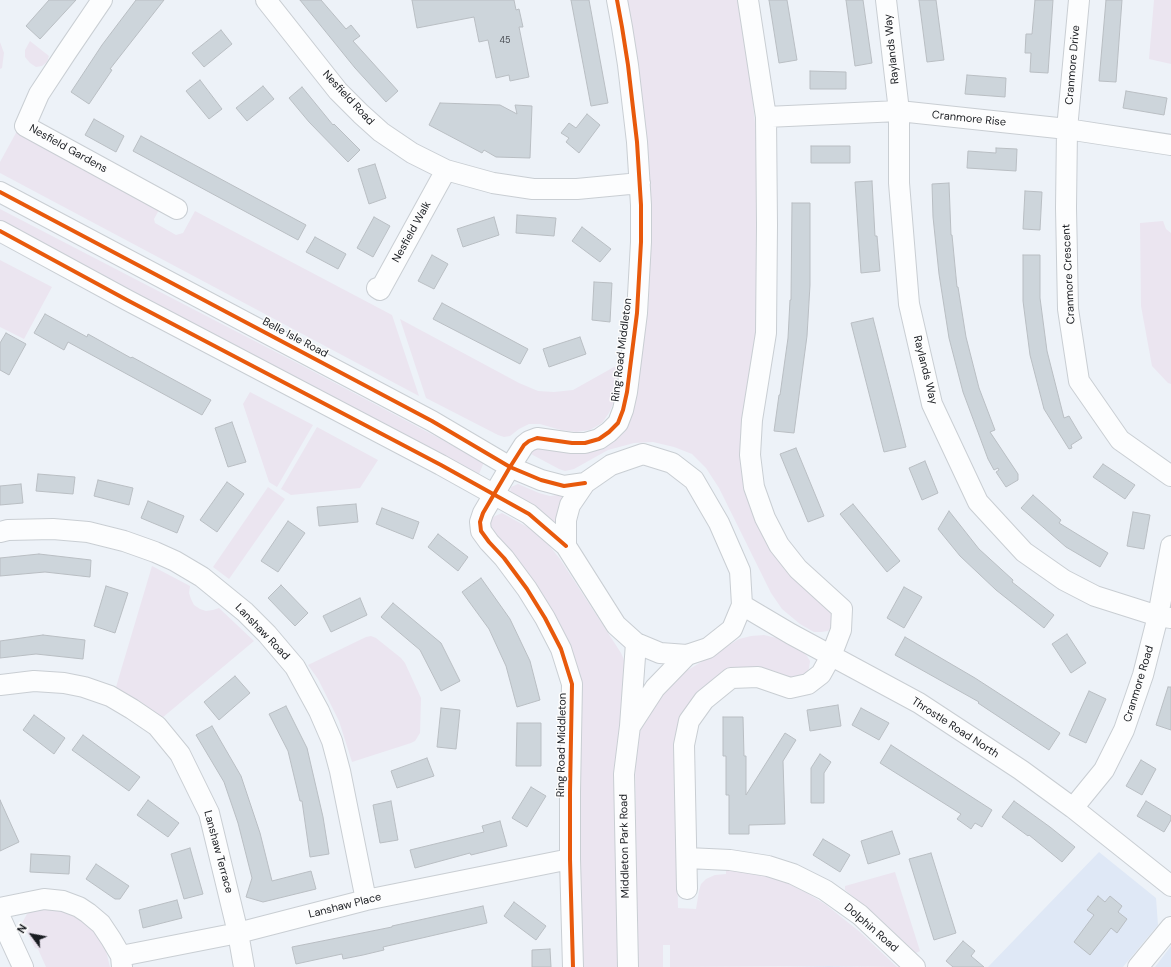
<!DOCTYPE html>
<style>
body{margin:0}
#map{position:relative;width:1171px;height:967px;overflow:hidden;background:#edf2f8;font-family:"DM Sans",sans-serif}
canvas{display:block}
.north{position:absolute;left:12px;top:915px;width:40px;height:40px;-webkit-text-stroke:3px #fdfdfd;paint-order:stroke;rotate:302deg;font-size:11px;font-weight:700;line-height:16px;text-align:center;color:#191c21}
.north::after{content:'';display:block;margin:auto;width:14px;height:18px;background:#191c21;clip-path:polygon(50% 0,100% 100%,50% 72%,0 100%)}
</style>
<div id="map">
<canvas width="1171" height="967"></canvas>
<div class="north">N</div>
</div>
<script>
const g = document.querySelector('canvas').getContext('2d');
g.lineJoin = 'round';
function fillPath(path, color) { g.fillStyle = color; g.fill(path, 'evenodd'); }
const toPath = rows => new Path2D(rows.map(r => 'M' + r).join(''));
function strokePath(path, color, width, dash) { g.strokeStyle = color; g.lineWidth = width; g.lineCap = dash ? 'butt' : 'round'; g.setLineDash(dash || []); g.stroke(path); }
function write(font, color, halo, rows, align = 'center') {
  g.font = font + ' "DM Sans",sans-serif'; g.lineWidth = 3; g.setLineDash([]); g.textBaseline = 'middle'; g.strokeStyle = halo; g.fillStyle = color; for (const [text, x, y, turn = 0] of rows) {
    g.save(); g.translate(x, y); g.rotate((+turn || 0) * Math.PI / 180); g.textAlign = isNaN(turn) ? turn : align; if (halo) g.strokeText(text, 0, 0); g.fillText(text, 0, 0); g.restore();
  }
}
fillPath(toPath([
 [1099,852,1156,898,1158,925,1123,967,988,967],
 [1171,946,1171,967,1154,967,1155,967],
 [829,966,876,967,779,967]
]), '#dfe8f6');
fillPath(toPath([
 [624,0,739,0,752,93,760,174,757,330,744,421,763,535,773,554,792,576,832,612,832,626,828,631,821,632,814,632,800,624,782,609,771,593,719,488,706,468,692,454,674,447,653,442,634,443,608,450,574,469,565,471,559,469,531,454,534,449,539,447,599,447,640,361],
 [1154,0,1171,0,1171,64,1149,59],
 [30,41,49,56,47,62,42,66,36,67,30,63,25,57,25,50],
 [0,42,4,53,2,68,0,69],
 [17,131,159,210,154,219,155,223,176,235,183,233,195,211,392,315,419,396,0,173,0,162],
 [0,209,301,365,484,462,477,479,0,226],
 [1163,221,1166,229,1171,233,1171,384,1168,383,1152,366,1141,306,1140,223],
 [0,260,52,287,24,339,0,327],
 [400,319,519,383,538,391,554,392,573,390,614,367,619,368,613,404,609,413,602,423,590,430,576,432,561,430,540,424,529,424,519,429,510,436,504,437,498,435,426,398],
 [250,392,313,425,277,487,269,482,243,404],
 [317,427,378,460,360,488,291,495,281,489],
 [518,484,539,493,550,496,566,494,556,525,510,492,511,487],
 [268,487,285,499,229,579,213,567],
 [502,513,531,529,540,535,548,544,560,559,621,653,626,664,626,700,617,744,616,763,616,896,618,967,582,967,577,816,580,691,491,533,490,522,493,517],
 [152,566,190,586,189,593,191,599,194,605,200,609,206,611,213,610,219,608,254,641,162,718,138,701,116,687],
 [764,635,777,638,803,652,807,656,810,661,809,668,807,674,800,679,734,673,675,753,678,908,696,909,699,891,701,884,706,879,715,875,726,874,726,869,762,874,787,883,807,893,825,904,860,932,897,967,829,966,670,967,670,945,663,945,663,967,638,967,635,758,637,742,642,725,657,698,683,673,739,639,751,636],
 [371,636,376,638,401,658,405,663,421,698,420,733,415,741,411,743,352,762,339,721,318,679,308,665,366,637],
 [895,872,920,951,916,953,878,917,845,890,845,886],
 [40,908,67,912,88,925,98,937,106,951,110,967,46,967,38,949,35,948,22,923,27,914,31,911]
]), '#ebe5f0');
const building = toPath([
 [49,0,76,0,40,39,26,26,49,0],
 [136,0,164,0,110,69,112,70,89,104,71,92,102,45,136,0],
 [300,0,321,0,346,29,351,25,360,36,353,41,398,91,386,102,355,68,300,0],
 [412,0,514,0,516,10,519,9,523,27,519,27,529,77,510,81,509,75,496,78,488,40,479,42,474,17,417,28,412,0],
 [571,0,589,0,608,103,591,106,571,0],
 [769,0,787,0,797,60,779,63,769,0],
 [846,0,863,0,872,63,855,66,846,0],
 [919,0,936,0,944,60,927,62,919,0],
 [1035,0,1053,0,1048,73,1030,72,1031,53,1025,53,1026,34,1032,34,1035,0],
 [1106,0,1122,0,1116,82,1099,81,1106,0],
 [221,30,232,44,204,67,192,53,221,30],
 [810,71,846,72,846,89,810,89,810,71],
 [967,75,1006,78,1005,97,965,94,967,75],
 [200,80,222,109,209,119,186,91,200,80],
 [263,86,274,99,247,121,236,108,263,86],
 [302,87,333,125,334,124,360,150,348,162,309,122,289,98,302,87],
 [1126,91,1167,98,1164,115,1123,108,1126,91],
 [440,103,500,105,517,114,515,105,532,106,530,158,496,157,484,150,482,153,429,125,440,103],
 [587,114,600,125,579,153,566,142,569,138,561,133,569,123,576,128,587,114],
 [94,119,124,136,116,152,85,135,94,119],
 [141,136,306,225,298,240,133,151,141,136],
 [811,146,850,146,850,163,811,163,811,146],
 [996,148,1017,149,1016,171,967,168,968,151,996,153,996,148],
 [375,164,386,198,369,204,358,169,375,164],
 [872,181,875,236,877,236,880,271,861,273,855,182,872,181],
 [949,183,951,235,952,235,957,287,958,287,966,337,979,388,995,430,990,432,1018,474,1018,480,1006,487,996,472,999,470,998,468,994,470,988,459,963,392,949,338,939,274,933,217,932,184,949,183],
 [1025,191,1042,192,1040,230,1023,229,1025,191],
 [792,203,810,203,810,285,807,336,794,433,774,431,779,395,780,395,788,338,790,300,791,300,792,203],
 [517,215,556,218,554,236,516,233,517,215],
 [374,217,390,226,373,257,357,248,374,217],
 [494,217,499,235,463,247,457,229,494,217],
 [582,227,611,249,600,262,572,241,582,227],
 [315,237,346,254,338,269,306,252,315,237],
 [432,255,448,264,434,289,418,281,432,255],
 [1023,255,1040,255,1040,298,1047,351,1064,418,1069,416,1082,438,1071,445,1072,448,1069,449,1044,409,1030,355,1023,301,1023,255],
 [594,282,612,283,610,322,592,320,594,282],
 [442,303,528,349,520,364,433,319,442,303],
 [45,314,87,337,88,334,131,358,132,357,211,400,202,415,68,342,64,350,34,333,45,314],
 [873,318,906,447,884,452,851,323,873,318],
 [6,333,26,344,9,375,0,370,0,343,6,333],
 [580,337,586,354,549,367,543,349,580,337],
 [232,422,246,462,228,467,215,428,232,422],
 [796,448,824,516,808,522,780,454,796,448],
 [925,461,938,493,922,500,909,468,925,461],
 [1103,464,1135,485,1125,499,1093,477,1103,464],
 [38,474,75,477,73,494,36,491,38,474],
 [98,480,133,488,129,505,94,496,98,480],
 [227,482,244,494,217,532,200,520,227,482],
 [21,484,23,503,0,505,0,486,21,484],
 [1033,495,1061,520,1059,523,1108,553,1100,567,1066,547,1021,508,1033,495],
 [148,501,184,516,177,533,141,518,148,501],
 [356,504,358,522,319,526,317,507,356,504],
 [853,504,900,561,887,572,840,514,853,504],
 [382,508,419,522,413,539,376,524,382,508],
 [949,511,979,549,1013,580,1012,582,1054,615,1044,628,996,590,960,556,938,529,949,511],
 [1133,512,1150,515,1144,549,1127,546,1133,512],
 [288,521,305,533,278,572,261,561,288,521],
 [438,534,468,557,458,571,428,547,438,534],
 [39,554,91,560,90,577,45,572,0,576,0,558,39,554],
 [481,578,510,619,530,661,540,700,517,707,506,666,489,629,462,592,481,578],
 [281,585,308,613,295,626,268,598,281,585],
 [106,586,128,593,115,633,94,626,106,586],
 [904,587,922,597,904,628,887,618,904,587],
 [360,598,367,615,331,632,323,616,360,598],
 [393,603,441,643,460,681,441,691,420,650,381,617,393,603],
 [1067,634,1086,663,1071,673,1052,644,1067,634],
 [43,635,85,640,83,659,36,654,0,658,0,641,43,635],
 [905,637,975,678,1060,733,1049,750,978,703,979,702,895,655,905,637],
 [235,676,250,693,219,720,204,702,235,676],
 [1168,687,1171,687,1171,730,1156,725,1168,687],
 [1089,691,1106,699,1086,743,1069,735,1089,691],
 [838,705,841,726,810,731,807,710,838,705],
 [286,706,307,748,323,817,329,854,310,857,302,801,300,801,288,751,269,714,286,706],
 [441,708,460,710,456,749,437,747,441,708],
 [861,708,889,723,879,740,852,725,861,708],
 [34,715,65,738,54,754,23,730,34,715],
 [723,717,743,717,744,756,746,756,746,795,785,733,796,740,783,761,785,824,749,825,749,834,729,834,729,795,726,795,726,756,723,756,723,717],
 [517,723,541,723,541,766,516,766,517,723],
 [212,726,241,776,260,833,272,881,311,871,316,889,263,902,246,897,252,878,238,823,224,782,196,735,212,726],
 [83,735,140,777,129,791,72,750,83,735],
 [891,745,992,810,982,827,975,823,971,829,957,819,961,814,880,763,891,745],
 [820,754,831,762,824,773,824,803,811,803,811,768,820,754],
 [427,758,434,776,397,788,391,771,427,758],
 [1141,760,1156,769,1142,795,1126,786,1141,760],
 [531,787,546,796,527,827,512,818,531,787],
 [0,800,19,842,0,851,0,800],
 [148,800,179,823,168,837,137,815,148,800],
 [391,801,398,840,380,843,373,805,391,801],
 [1014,801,1050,827,1075,847,1062,862,1029,835,1028,836,1002,817,1014,801],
 [1146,801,1171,816,1171,820,1164,832,1137,816,1146,801],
 [500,821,507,846,471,855,470,853,415,868,410,850,484,832,482,826,500,821],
 [892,831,900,854,868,864,861,841,892,831],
 [823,839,850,855,840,872,813,855,823,839],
 [190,848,203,894,184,899,171,854,190,848],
 [931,853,956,933,934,940,909,859,931,853],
 [31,854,70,856,69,874,30,872,31,854],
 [96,864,129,886,120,899,115,899,86,879,96,864],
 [1098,896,1105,902,1110,896,1122,906,1118,912,1127,919,1117,933,1111,928,1090,955,1074,942,1094,915,1087,910,1098,896],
 [177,900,182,918,143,928,139,910,177,900],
 [514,902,546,926,536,940,504,916,514,902],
 [483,906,487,923,383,947,384,950,363,955,343,959,342,954,296,964,292,947,392,927,392,926,483,906],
 [963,941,975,951,971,956,984,967,953,967,946,961,963,941],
 [550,949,551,967,532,967,532,950,550,949]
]);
fillPath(building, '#cdd5db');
strokePath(building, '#b9bec3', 1);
const minor = toPath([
 [102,0,66,53,39,94,25,126,177,209],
 [266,0,338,91,361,114,381,132,412,153,446,170,493,183,533,189,577,189,640,183],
 [886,0,899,111,899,183,909,304,932,404,978,502,1024,552,1064,580,1095,596,1158,616,1171,618],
 [1079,0,1067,129,1066,208,1068,309,1079,381,1120,440,1171,476],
 [766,117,899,111,1067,129,1171,145],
 [0,192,432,421,510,467,541,480,564,486,585,483],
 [0,231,127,300,441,465,529,514,566,546],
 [377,288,380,290,446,170],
 [643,454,672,463,694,480,719,523,740,571,742,605,732,629,708,648,687,655,660,653,636,643,616,625,566,546,566,520,570,505,585,483,611,465,643,454],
 [0,532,8,530,53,529,88,532,124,541,155,552,175,561,202,577,245,612,267,634,295,667,319,711,332,741,340,771,366,900],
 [742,605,791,634,919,703,1021,770,1073,808,1171,886],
 [0,685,34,681,64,683,84,687,110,696,132,709,157,726,180,754,209,813,238,933,244,967],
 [631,725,655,688,687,655],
 [1073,808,1104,770,1124,730,1143,675,1158,616,1171,546],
 [687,858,730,860,768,866,793,874,825,890,860,915,915,967],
 [687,889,684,745,689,721,704,700,731,678,758,677,790,688,808,684,821,674,831,656,841,630,842,609,798,569,779,545,765,518,754,487,750,455,752,420,766,333,767,225,766,117,748,0],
 [0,908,44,899,63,901,79,907,88,913,101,924,111,939,121,956,122,967],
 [0,917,23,967],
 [121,956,238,933,366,900,570,859],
 [573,967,570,859,570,792,572,684,561,649,545,618,527,589,504,558,489,542,481,531,480,522,483,513,510,467,524,445,529,441,537,438,572,443,585,443,599,439,609,432,618,423,623,410,627,392,637,313,641,242,641,205,637,142,628,65,622,27,617,0],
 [628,967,624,774,630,726,636,643],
 [1138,967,1171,927]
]);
strokePath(minor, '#c9ced3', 22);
strokePath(minor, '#fcfdfe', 20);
strokePath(toPath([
 [0,192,432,421,510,467,541,480,564,486,585,483],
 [0,231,127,300,441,465,529,514,566,546],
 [573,967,570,859,570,792,572,684,561,649,545,618,527,589,504,558,489,542,481,531,480,522,483,513,510,467,524,445,529,441,537,438,572,443,585,443,599,439,609,432,618,423,623,410,627,392,637,313,641,242,641,205,637,142,628,65,622,27,617,0]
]), '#e8590c', 4);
write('9px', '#464a50', null, [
 ["45",505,41]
]);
write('11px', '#191c21', '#fdfdfd', [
 ["Raylands Way",892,49,-96],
 ["Cranmore Drive",1073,65,-85],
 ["Nesfield Road",348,98,47],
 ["Cranmore Rise",969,119,6],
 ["Nesfield Gardens",68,149,29],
 ["Nesfield Walk",412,232,-61],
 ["Cranmore Crescent",1069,274,-93],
 ["Belle Isle Road",295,338,28],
 ["Ring Road Middleton",622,350,-83],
 ["Raylands Way",925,370,76],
 ["Lanshaw Road",262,632,46],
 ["Cranmore Road",1139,684,-73],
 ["Throstle Road North",955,728,33],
 ["Ring Road Middleton",562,745,-89],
 ["Middleton Park Road",625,846,-91],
 ["Lanshaw Terrace",218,852,75],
 ["Lanshaw Place",345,906,-14],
 ["Dolphin Road",871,928,41]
]);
</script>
